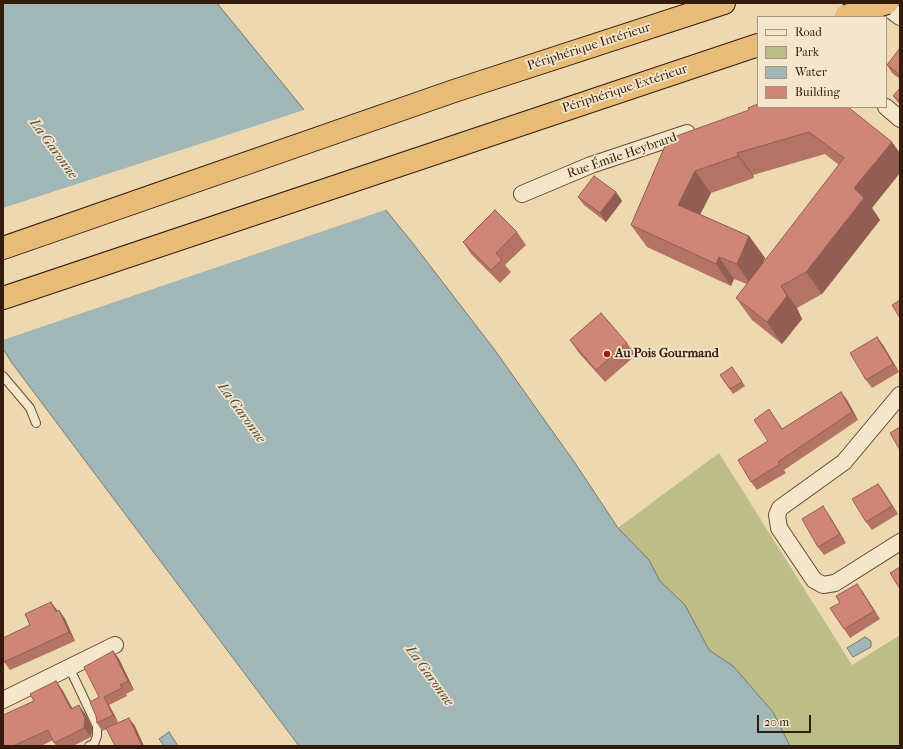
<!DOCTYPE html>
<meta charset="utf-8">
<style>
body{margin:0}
#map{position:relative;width:903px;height:749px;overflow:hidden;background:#eed8af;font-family:"IM FELL French Canon",serif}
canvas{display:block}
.frame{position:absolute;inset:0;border:4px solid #351a0e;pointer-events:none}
.legend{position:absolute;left:757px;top:16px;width:130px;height:92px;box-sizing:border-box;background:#f4e6cb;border:1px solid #a8947f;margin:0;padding:5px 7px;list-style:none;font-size:12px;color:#351a0e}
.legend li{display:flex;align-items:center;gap:8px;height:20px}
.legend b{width:20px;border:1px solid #a8947f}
.scale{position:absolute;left:757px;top:715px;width:54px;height:18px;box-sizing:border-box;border:2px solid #351a0e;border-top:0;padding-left:5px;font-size:12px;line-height:14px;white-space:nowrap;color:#351a0e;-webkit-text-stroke:3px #f4e6cb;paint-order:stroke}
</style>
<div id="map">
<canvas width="903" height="749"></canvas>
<div class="frame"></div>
<ul class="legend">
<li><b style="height:5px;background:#f4e6cb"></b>Road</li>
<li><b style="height:11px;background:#bdbd87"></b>Park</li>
<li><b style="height:11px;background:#a0b6b7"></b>Water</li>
<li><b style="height:11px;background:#d08676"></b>Building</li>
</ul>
<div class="scale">20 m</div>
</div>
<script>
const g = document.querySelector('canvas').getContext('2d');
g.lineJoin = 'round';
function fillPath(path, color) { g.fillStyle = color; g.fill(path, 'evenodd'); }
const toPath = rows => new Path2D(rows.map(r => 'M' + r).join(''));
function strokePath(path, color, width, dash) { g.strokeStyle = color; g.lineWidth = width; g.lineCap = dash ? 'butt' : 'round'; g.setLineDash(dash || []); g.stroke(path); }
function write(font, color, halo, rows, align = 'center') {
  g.font = font + ' "IM FELL French Canon",serif'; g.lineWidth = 3.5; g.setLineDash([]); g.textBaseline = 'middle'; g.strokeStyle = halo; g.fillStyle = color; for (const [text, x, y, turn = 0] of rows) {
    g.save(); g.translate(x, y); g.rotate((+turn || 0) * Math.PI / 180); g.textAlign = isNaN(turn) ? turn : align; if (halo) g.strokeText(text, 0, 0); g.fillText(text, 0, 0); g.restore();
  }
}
fillPath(toPath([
 [719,453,852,665,900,635,900,746,790,746,773,712,733,666,709,650,685,605,660,581,649,560,618,528]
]), '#bdbd87');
const water = toPath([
 [3,3,217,3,411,241,494,349,575,463,618,528,649,560,660,581,685,605,709,650,733,666,773,712,790,746,299,746,12,363,3,349,3,3],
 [865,637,871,641,871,647,853,657,847,648,865,637],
 [169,732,178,746,164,746,159,739,169,732]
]);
fillPath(water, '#a0b6b7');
strokePath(water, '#757873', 1);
fillPath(toPath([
 [307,109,388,209,3,340,3,208]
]), '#eed8af');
const service = toPath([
 [3,376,30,408,36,423],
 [69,667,97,726,97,736,94,744,89,746]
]);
const minor = toPath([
 [881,3,900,17],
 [886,107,900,119],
 [522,194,591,165,687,133],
 [900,395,844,462,780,508,777,515,779,528,814,580,823,585,835,583,900,542],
 [3,700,115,645]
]);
const motorway = toPath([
 [3,248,454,91,724,3],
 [3,298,758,45]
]);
strokePath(service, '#634a36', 10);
strokePath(minor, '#634a36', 18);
strokePath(motorway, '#351a0e', 24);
strokePath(service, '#f4e6cb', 8);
strokePath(minor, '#f4e6cb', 16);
strokePath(motorway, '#e7bc78', 22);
const motorwayBridge = toPath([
 [846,16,887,3]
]);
strokePath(motorwayBridge, '#351a0e', 24, []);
strokePath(motorwayBridge, '#e7bc78', 22);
fillPath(toPath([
 [900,48,900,79,892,73,887,65],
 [900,88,900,105,893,96],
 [848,107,872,208,880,220,822,294,797,308,802,319,782,344,752,320,736,298,747,284,734,279,731,286,647,247,631,225,668,139],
 [825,154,839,165,762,265,765,258,749,236,700,214,711,193,754,178,753,175],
 [616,192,622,201,606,222,584,205,578,197],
 [517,232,526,245,505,265,511,272,500,283,471,254,463,242],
 [877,337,883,345,899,372,872,388,866,380],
 [570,340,627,343,636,355,605,382,579,353],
 [732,367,745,386,733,394,720,375],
 [841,392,847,400,858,420,784,470,786,473,757,490,751,482,768,441,769,409,782,429],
 [878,484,898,514,872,530,866,522],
 [829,515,846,543,824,555,818,547],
 [857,584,880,619,850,638,844,629,840,603],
 [59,610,65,619,75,641,10,670,4,662,57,611],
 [113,651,119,659,134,690,126,694,127,696,109,705,118,723,135,726,107,729,102,731,97,723,99,697],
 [56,681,63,691,72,709,86,715,92,727,91,737,73,746,56,746,53,740,41,746,3,746]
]), '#b37365');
fillPath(toPath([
 [892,142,900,153,900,173,872,208,880,220,822,294,806,272,854,188],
 [737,153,753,175,754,178,738,156],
 [695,171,711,193,694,227,678,205],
 [616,192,622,201,606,222,600,213],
 [749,236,765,258,752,287,737,264],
 [719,257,734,279,731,286,716,264],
 [781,286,797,308,802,319,782,344,767,322],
 [877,337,883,345,899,372,893,364],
 [841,392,847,400,858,420,852,412],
 [878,484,884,492,898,514,892,506],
 [823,506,829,515,846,543,840,534],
 [857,584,863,592,880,619,874,611],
 [51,602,57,610,62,620,56,612],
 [59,610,65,619,75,641,69,632],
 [113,651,119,659,134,690,128,681],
 [56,681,63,691,78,719,71,709],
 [104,697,109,705,119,723,113,715],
 [79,705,86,715,92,727,91,737,84,728],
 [129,718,135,726,144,746,142,746]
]), '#925e53');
const building = toPath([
 [900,48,900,75,887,65,900,48],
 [900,88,900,101,893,96,900,88],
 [758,104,758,107,848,107,892,142,854,188,864,198,806,272,781,286,787,296,767,322,736,298,844,158,809,132,737,153,738,156,695,171,678,205,749,236,737,264,719,257,716,264,631,225,668,139,749,110,748,108,758,104],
 [594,176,616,192,600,213,578,197,594,176],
 [495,210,517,232,496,253,502,260,491,270,463,242,495,210],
 [900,300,900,318,892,305,900,300],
 [601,313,627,343,596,370,570,340,601,313],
 [877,337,893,364,866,380,850,353,877,337],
 [732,367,742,382,730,389,720,375,732,367],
 [841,392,852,412,778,462,780,464,751,482,738,460,768,441,754,420,769,409,782,429,841,392],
 [900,427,900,450,890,433,900,427],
 [878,484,892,506,866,522,852,499,878,484],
 [823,506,840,534,818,547,802,519,823,506],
 [900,567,900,589,890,573,900,567],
 [857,584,874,611,844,629,830,608,840,603,836,596,857,584],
 [51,602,56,612,59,610,69,632,4,662,3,659,3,638,30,625,25,614,51,602],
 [113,651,128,681,120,685,122,688,104,697,113,715,97,723,96,716,90,702,99,697,84,667,113,651],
 [56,681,71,709,79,705,85,718,84,728,54,743,48,730,13,746,3,746,3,715,34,701,30,694,56,681],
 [129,718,142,746,115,746,106,728,129,718]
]);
fillPath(building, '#d08676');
strokePath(building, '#925e53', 1);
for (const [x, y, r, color] of [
 [607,354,4,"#8f2418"]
]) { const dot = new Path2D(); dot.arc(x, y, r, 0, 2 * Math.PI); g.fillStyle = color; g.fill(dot); strokePath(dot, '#f4e6cb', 1.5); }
write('13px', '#351a0e', '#f4e6cb', [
 ["Périphérique Intérieur",589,47,-18],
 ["Périphérique Extérieur",625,89,-18],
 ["Rue Émile Heybrard",622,156,-19]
]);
write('bold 13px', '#351a0e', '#f4e6cb', [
 ["Au Pois Gourmand",615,354]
], 'left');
write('italic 14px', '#554941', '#f4e6cb', [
 ["La Garonne",53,149,54],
 ["La Garonne",241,413,54],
 ["La Garonne",429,676,54]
]);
</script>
